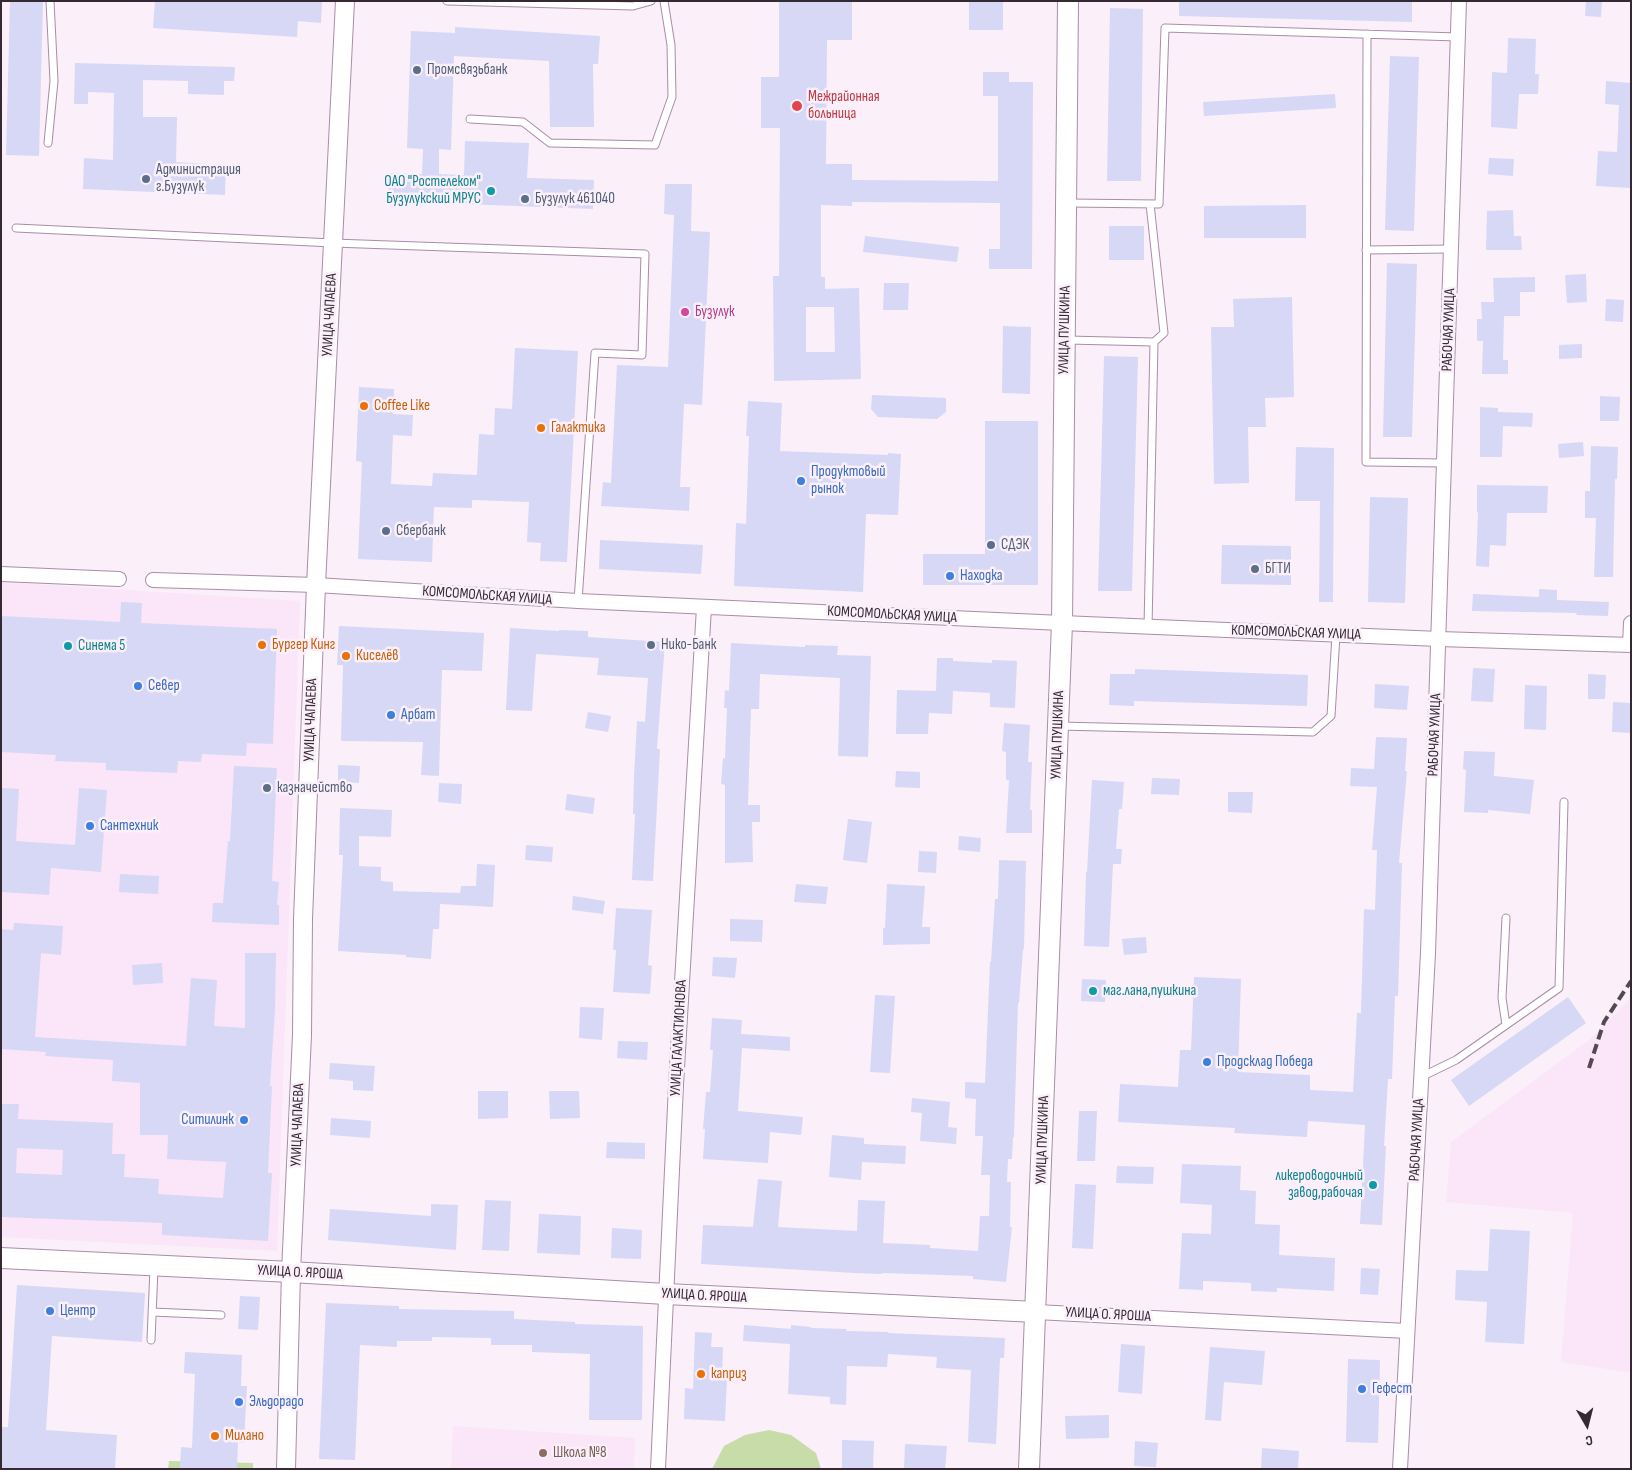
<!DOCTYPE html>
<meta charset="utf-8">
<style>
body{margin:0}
#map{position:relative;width:1632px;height:1470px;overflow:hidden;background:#fbeffa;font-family:"Sofia Sans Condensed",sans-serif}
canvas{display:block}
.frame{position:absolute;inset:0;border:2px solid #352a34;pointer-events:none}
.north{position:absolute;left:1562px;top:1400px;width:50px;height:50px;-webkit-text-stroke:4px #fbeffa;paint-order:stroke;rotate:172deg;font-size:14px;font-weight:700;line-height:20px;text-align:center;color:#352a34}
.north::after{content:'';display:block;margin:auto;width:18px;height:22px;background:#352a34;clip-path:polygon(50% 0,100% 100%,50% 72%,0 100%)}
</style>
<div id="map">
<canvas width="1632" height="1470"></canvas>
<div class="frame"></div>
<div class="north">С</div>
</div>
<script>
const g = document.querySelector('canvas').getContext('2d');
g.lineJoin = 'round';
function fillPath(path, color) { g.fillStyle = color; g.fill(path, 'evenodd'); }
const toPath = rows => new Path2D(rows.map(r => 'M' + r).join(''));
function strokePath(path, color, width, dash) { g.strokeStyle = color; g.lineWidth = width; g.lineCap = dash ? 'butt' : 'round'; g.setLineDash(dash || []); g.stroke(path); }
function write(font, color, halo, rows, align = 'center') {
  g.font = font + ' "Sofia Sans Condensed",sans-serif'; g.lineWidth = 5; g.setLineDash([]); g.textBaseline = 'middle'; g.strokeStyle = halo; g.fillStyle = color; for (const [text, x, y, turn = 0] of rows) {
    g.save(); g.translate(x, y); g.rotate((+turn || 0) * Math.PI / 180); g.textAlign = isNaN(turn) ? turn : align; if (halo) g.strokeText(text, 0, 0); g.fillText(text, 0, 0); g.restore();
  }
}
fillPath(toPath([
 [1,582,300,601,277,1251,1,1237],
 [1631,998,1631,1373,1561,1362,1573,1213,1446,1202,1451,1142,1589,1040],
 [453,1426,635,1438,634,1469,451,1469]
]), '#fbe5f8');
fillPath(toPath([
 [769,1430,791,1435,816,1453,821,1469,712,1469,724,1446,745,1435],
 [169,1461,253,1463,253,1469,168,1469]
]), '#c7dca9');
fillPath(toPath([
 [10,1,43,1,39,156,6,155],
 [155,1,322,1,321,23,298,21,297,37,153,28],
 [779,1,852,1,852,40,827,40,826,164,852,164,852,180,998,181,998,96,983,96,983,72,1009,72,1009,82,1033,82,1032,269,989,269,989,249,1000,249,1000,203,852,202,852,206,821,205,821,277,825,277,825,289,859,288,861,379,774,381,773,276,779,276,780,128,761,128,761,77,779,77],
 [806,307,834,307,835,352,806,352],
 [969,1,1003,1,1003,30,969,30],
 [1179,1,1412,1,1412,22,1179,16],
 [1586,1,1602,1,1601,17,1585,16],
 [1110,8,1143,9,1141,181,1107,181],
 [455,27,600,36,598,64,593,64,594,127,550,127,549,61,454,56,451,150,439,149,439,174,464,175,465,141,529,143,527,178,594,180,593,209,388,201,389,173,422,174,423,149,407,148,411,31,455,33],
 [1508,38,1536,39,1535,74,1539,74,1538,94,1519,94,1517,129,1491,127,1492,72,1507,73],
 [1390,56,1419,57,1414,231,1385,230],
 [75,63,235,67,234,81,224,81,224,95,188,94,188,81,143,80,143,117,177,117,176,162,226,165,225,195,83,189,84,158,113,160,114,93,88,92,88,104,74,104],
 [1606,81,1631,83,1630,188,1596,186,1598,151,1617,152,1619,105,1605,104],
 [1335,94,1336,108,1204,116,1203,102],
 [1489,158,1514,159,1513,176,1488,174],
 [665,184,692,184,691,231,710,232,702,405,684,404,680,487,690,487,689,511,601,506,603,482,611,483,617,365,668,367,674,215,664,214],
 [1306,205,1306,238,1204,238,1204,206],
 [1513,210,1514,236,1521,236,1522,250,1486,250,1487,211],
 [1109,226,1144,226,1144,260,1109,260],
 [865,236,959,247,957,262,863,252],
 [1387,263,1417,264,1412,437,1383,437],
 [1586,274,1587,302,1567,303,1565,275],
 [1535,277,1535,292,1520,292,1520,316,1504,316,1503,360,1508,360,1508,374,1482,374,1483,341,1477,341,1477,319,1482,319,1481,302,1494,302,1493,278],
 [884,283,909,283,908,310,883,310],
 [1292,297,1294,397,1265,398,1266,427,1248,427,1249,483,1214,484,1211,327,1234,327,1233,299],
 [1606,299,1624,300,1623,322,1605,321],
 [1003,326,1031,327,1030,394,1002,393],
 [1582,344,1582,358,1559,359,1559,345],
 [515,348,578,351,567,562,540,561,541,543,527,542,529,502,472,500,472,508,434,507,432,562,358,559,362,462,356,461,359,387,394,389,393,414,413,415,412,436,393,435,391,484,432,486,433,473,477,475,479,434,494,435,495,408,512,409],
 [1104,356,1138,357,1132,591,1098,591],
 [872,395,946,398,946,412,937,419,878,417,871,409],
 [1600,396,1620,397,1619,421,1600,421],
 [748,401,782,403,780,451,888,455,888,453,901,454,898,515,866,514,863,592,734,586,736,523,746,524,749,436,746,436],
 [1480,407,1498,408,1498,412,1533,413,1532,427,1503,426,1502,457,1480,457],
 [985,421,1038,421,1038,585,923,585,923,554,985,554],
 [1583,442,1584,456,1559,458,1558,444],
 [1591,446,1618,447,1617,479,1615,479,1613,577,1594,577,1596,518,1585,518,1585,491,1590,491],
 [1296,447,1334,448,1333,602,1319,602,1320,501,1295,501],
 [1477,485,1548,486,1547,513,1507,513,1506,546,1490,545,1489,567,1476,566,1478,512,1477,512],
 [1370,497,1408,498,1405,603,1368,602],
 [600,540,703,545,701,574,599,569],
 [1222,545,1291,546,1291,585,1221,584],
 [1539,589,1557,590,1557,600,1609,602,1608,616,1576,615,1577,613,1472,611,1473,594,1539,597],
 [121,602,142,603,141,623,277,629,273,744,247,743,246,756,202,754,201,762,178,761,177,773,106,770,106,763,55,761,56,755,1,752,1,616,120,622],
 [339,626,484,633,482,671,442,670,439,776,421,775,423,742,341,741,343,665,337,665],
 [510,628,559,631,559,630,588,631,588,637,665,642,657,749,660,749,653,881,632,880,635,814,633,814,634,776,637,721,645,722,648,678,597,675,599,658,536,654,532,711,506,710],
 [731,643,805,647,805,645,838,646,837,655,871,656,868,757,838,756,840,678,760,674,759,709,751,709,748,805,760,805,760,822,752,822,753,862,725,863,725,785,721,784,723,758,725,759,727,708,724,708,725,690,729,691],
 [937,658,953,658,953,661,992,663,992,660,1017,661,1015,708,990,707,990,693,953,691,952,714,929,713,928,734,896,734,897,690,936,691],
 [1473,668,1495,669,1493,702,1471,701],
 [1135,669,1308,675,1307,706,1134,701,1134,706,1109,705,1110,674,1135,674],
 [1588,674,1606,675,1605,699,1588,699],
 [1375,684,1409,686,1407,710,1374,708],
 [1525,685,1547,686,1546,730,1524,729],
 [1613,702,1631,703,1631,733,1612,732],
 [588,712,611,716,608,732,585,728],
 [1004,723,1030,725,1028,762,1032,762,1030,810,1032,810,1032,833,1006,833,1009,780,1006,780,1006,752,1002,751],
 [1376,737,1407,738,1405,771,1407,771,1399,863,1402,863,1398,996,1395,996,1392,1079,1388,1079,1384,1146,1386,1146,1382,1225,1360,1224,1365,1125,1308,1121,1307,1137,1234,1133,1235,1128,1118,1122,1120,1084,1178,1087,1180,1050,1191,1050,1194,977,1241,979,1238,1072,1310,1075,1310,1090,1353,1092,1357,1013,1361,1013,1364,909,1375,910,1377,850,1372,850,1377,787,1350,786,1351,768,1374,769],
 [1464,751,1495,752,1494,776,1534,780,1530,814,1488,810,1488,813,1464,812,1466,770,1463,769],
 [338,765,360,766,359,783,338,782],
 [234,766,277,768,272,881,279,882,277,905,279,905,279,925,212,922,213,903,223,903,228,841,230,841],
 [896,771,920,772,920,788,895,787],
 [1152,778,1180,779,1179,795,1151,794],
 [1092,780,1124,782,1122,809,1119,809,1116,849,1122,849,1121,864,1113,864,1109,947,1084,946,1086,872,1087,872],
 [439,783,462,784,461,804,438,802],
 [1,788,19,789,16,841,75,845,79,788,107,790,101,872,51,868,49,895,1,892],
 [1228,792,1253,792,1252,813,1228,812],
 [567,794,595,798,593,814,565,810],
 [340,808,392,810,391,837,359,836,359,866,381,867,381,881,393,882,393,891,460,893,461,886,476,886,477,864,495,865,493,907,440,904,439,929,433,929,431,959,406,957,406,955,338,951,343,855,339,855],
 [848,819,872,822,867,863,843,860],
 [959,836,981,838,980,852,958,850],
 [526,845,553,847,552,862,525,860],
 [919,851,937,852,936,873,918,872],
 [999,860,1026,861,1024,949,1023,949,1019,1003,1018,1003,1014,1137,1013,1137,1012,1159,1008,1159,1007,1182,1011,1182,1010,1227,1012,1227,1006,1282,973,1279,973,1276,882,1273,882,1274,855,1273,701,1264,703,1225,753,1227,758,1179,782,1181,778,1227,857,1231,858,1200,885,1201,883,1243,930,1245,930,1248,978,1251,980,1216,989,1216,990,1175,981,1175,983,1136,975,1136,976,1099,965,1098,965,1082,985,1083,990,962,991,962,995,899,998,899],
 [120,874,159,876,158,894,119,892],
 [796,884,828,887,826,904,794,902],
 [887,884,925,886,922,927,930,927,930,944,883,945,883,928,885,928],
 [573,896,605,901,603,914,572,910],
 [616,908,652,910,648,965,652,966,650,994,613,992,616,950,613,950],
 [730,919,763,920,762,942,730,941],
 [14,923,63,926,61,955,41,953,35,1037,186,1046,191,978,217,980,214,1026,245,1028,245,953,276,953,275,1009,270,1086,272,1086,268,1173,272,1173,268,1241,162,1235,162,1223,1,1217,1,1104,19,1104,18,1119,113,1123,112,1154,125,1154,124,1177,159,1179,158,1194,223,1198,226,1162,167,1159,168,1135,140,1135,140,1083,112,1081,113,1060,45,1056,46,1052,1,1049,1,929,13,930],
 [17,1148,63,1150,62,1175,16,1173],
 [1146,937,1147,953,1124,955,1122,939],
 [713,957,737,958,735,978,712,976],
 [162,963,163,983,133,985,132,965],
 [1082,979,1106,980,1105,1002,1081,1001],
 [875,995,895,996,890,1073,870,1072],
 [1568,997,1586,1023,1469,1106,1451,1080],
 [580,1007,604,1008,602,1040,579,1038],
 [712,1018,742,1020,741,1034,790,1037,790,1051,742,1048,738,1111,803,1117,801,1135,770,1132,768,1163,703,1159,705,1129,703,1129,706,1092,710,1092,713,1050,710,1050],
 [618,1041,648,1042,647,1060,617,1058],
 [330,1063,375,1066,373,1091,353,1090,353,1081,329,1079],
 [478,1091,508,1091,508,1118,478,1119],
 [549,1091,579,1091,580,1118,550,1119],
 [912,1098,950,1102,948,1127,957,1128,956,1144,920,1141,922,1113,911,1112],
 [1079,1111,1097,1111,1095,1161,1077,1161],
 [331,1118,371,1121,370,1138,330,1135],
 [832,1135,864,1138,864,1144,906,1146,905,1164,862,1162,861,1180,829,1177],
 [607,1142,645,1143,645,1159,606,1158],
 [1182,1164,1241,1166,1240,1190,1256,1191,1255,1224,1280,1225,1279,1255,1335,1258,1334,1291,1277,1288,1277,1292,1251,1291,1251,1283,1203,1281,1203,1290,1179,1289,1182,1233,1211,1234,1212,1205,1180,1203],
 [1117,1166,1154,1167,1153,1184,1116,1183],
 [1075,1184,1096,1185,1093,1249,1072,1248],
 [485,1200,511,1201,509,1251,482,1250],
 [431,1204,458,1205,456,1250,328,1240,330,1209,431,1216],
 [539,1214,581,1216,580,1255,537,1253],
 [612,1228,642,1230,641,1259,611,1258],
 [1490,1229,1530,1231,1524,1344,1485,1342,1487,1302,1455,1300,1456,1270,1488,1271],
 [1361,1268,1380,1269,1378,1295,1360,1294],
 [17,1285,145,1293,142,1342,52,1336,46,1430,117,1435,115,1469,1,1469,1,1427,8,1427],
 [240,1296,260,1297,258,1330,238,1329],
 [326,1303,399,1306,399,1309,514,1311,514,1319,575,1322,575,1324,643,1326,642,1420,589,1420,590,1354,532,1352,532,1345,491,1345,491,1338,432,1337,432,1341,397,1341,397,1347,360,1345,355,1460,319,1459],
 [744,1325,791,1329,791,1325,811,1327,811,1328,847,1329,846,1331,888,1332,888,1333,1005,1338,1004,1358,1000,1358,996,1444,968,1442,971,1370,936,1368,937,1357,888,1354,887,1367,847,1366,846,1405,830,1404,830,1397,788,1394,790,1344,743,1341],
 [695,1332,712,1333,711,1347,723,1347,722,1379,727,1379,725,1421,684,1419,685,1388,693,1389],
 [1121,1344,1145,1346,1142,1394,1118,1392],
 [1210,1347,1265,1351,1262,1385,1224,1382,1221,1421,1205,1420],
 [185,1352,242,1355,241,1386,247,1386,244,1443,238,1442,237,1469,180,1469,181,1447,192,1448,195,1374,184,1373],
 [1348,1359,1380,1360,1378,1443,1346,1442],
 [1109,1415,1109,1438,1066,1439,1065,1416],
 [842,1440,874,1441,873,1469,842,1469],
 [1135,1441,1158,1443,1156,1467,1134,1466],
 [905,1444,947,1446,945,1469,904,1469],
 [1262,1448,1299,1451,1298,1469,1261,1469]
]), '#d7d8f5');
const service = toPath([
 [447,1,633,6,651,1],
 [1367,34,1366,462,1445,463],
 [470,119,523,122,550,143,655,145,672,97,671,45,664,1],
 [48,143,54,81,50,1],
 [1069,203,1159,204,1165,28,1458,37],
 [1150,204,1164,333,1154,342],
 [16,228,333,243,645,254,642,355,595,353,578,601],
 [1366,250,1451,249],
 [1067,340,1154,342,1148,627],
 [1059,726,1313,732,1331,716,1336,635],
 [1506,918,1502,998,1506,1025],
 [1421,1077,1456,1060,1559,988,1564,802],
 [152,1312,221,1315],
 [151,1340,154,1268]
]);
const minor = toPath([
 [1,574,119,579],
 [153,580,316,585,578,601,1062,623,1439,639,1631,645],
 [1630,645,1631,623],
 [1036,1312,1407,1331],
 [658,1469,676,1085,704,607],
 [1400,1469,1428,953,1459,1]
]);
const tertiary = toPath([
 [286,1469,291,1272,302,1035,303,919,316,585,345,1]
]);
const secondary = toPath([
 [1,1258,291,1272,666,1294,1036,1312],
 [1029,1469,1062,623,1068,1]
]);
strokePath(service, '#a98da6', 9);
strokePath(minor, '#a98da6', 16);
strokePath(tertiary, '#a98da6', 20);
strokePath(secondary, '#a98da6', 22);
strokePath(service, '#fff', 7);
strokePath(minor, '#fff', 14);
strokePath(tertiary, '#fff', 18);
strokePath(secondary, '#fff', 20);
strokePath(toPath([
 [1589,1068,1604,1022,1631,981]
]), '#544953', 4, [10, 5]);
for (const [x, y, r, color] of [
 [417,70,5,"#5c6f8a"],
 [797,106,6,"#e0444e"],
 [146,179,5,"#5c6f8a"],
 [491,191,5,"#0f9aa8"],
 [525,199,5,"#5c6f8a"],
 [685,312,5,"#d1479c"],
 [364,406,5,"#e8710a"],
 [541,428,5,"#e8710a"],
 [801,481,5,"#3f7fe0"],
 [386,531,5,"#5c6f8a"],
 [991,545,5,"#5c6f8a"],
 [1255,569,5,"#5c6f8a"],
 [950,576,5,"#3f7fe0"],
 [262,645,5,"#e8710a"],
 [651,645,5,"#5c6f8a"],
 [68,646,5,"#0f9aa8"],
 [346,656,5,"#e8710a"],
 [138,686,5,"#3f7fe0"],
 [391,715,5,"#3f7fe0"],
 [267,788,5,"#5c6f8a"],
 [90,826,5,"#3f7fe0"],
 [1093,991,5,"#0f9aa8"],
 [1207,1062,5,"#3f7fe0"],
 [244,1120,5,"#3f7fe0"],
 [1373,1185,5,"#0f9aa8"],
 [50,1311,5,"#3f7fe0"],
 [701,1374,5,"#e8710a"],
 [1362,1389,5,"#3f7fe0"],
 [239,1402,5,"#3f7fe0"],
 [215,1436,5,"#e8710a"],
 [543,1453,5,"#8d6e63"]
]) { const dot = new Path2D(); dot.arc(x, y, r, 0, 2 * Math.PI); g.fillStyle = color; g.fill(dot); strokePath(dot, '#fbeffa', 2); }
write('15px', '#4e5e75', '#fbeffa', [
 ["Промсвязьбанк",427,70],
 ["Администрация",156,170],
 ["г.Бузулук",156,187],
 ["Бузулук 461040",535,199],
 ["Сбербанк",396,531],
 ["СДЭК",1001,545],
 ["БГТИ",1265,569],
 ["Нико-Банк",661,645],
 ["казначейство",277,788]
], 'left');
write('15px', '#be3a42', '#fbeffa', [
 ["Межрайонная",808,97],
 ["больница",808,114]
], 'left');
write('15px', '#0d838f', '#fbeffa', [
 ["ОАО \"Ростелеком\"",481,182],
 ["Бузулукский МРУС",481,199],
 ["Синема 5",78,646,"left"],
 ["маг.лана,пушкина",1103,991,"left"],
 ["ликероводочный",1363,1176],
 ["завод,рабочая",1363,1193]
], 'right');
write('15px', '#b23c85', '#fbeffa', [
 ["Бузулук",695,312]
], 'left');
write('15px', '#352a34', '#fbeffa', [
 ["УЛИЦА ЧАПАЕВА",330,315,-87],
 ["УЛИЦА ПУШКИНА",1065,330,-89],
 ["РАБОЧАЯ УЛИЦА",1449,330,-88],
 ["КОМСОМОЛЬСКАЯ УЛИЦА",487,596,4],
 ["КОМСОМОЛЬСКАЯ УЛИЦА",892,615,3],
 ["КОМСОМОЛЬСКАЯ УЛИЦА",1296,633,2],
 ["УЛИЦА ЧАПАЕВА",311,720,-88],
 ["УЛИЦА ПУШКИНА",1058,735,-88],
 ["РАБОЧАЯ УЛИЦА",1435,735,-88],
 ["УЛИЦА ГАЛАКТИОНОВА",679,1038,-87],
 ["УЛИЦА ЧАПАЕВА",298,1125,-88],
 ["УЛИЦА ПУШКИНА",1043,1140,-88],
 ["РАБОЧАЯ УЛИЦА",1417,1140,-87],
 ["УЛИЦА О. ЯРОША",300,1273,3],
 ["УЛИЦА О. ЯРОША",704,1296,3],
 ["УЛИЦА О. ЯРОША",1108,1315,3]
]);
write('15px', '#c56008', '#fbeffa', [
 ["Coffee Like",374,406],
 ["Галактика",551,428],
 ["Бургер Кинг",272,645],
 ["Киселёв",356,656],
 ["каприз",711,1374],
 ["Милано",225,1436]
], 'left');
write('15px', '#366cbe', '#fbeffa', [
 ["Продуктовый",811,472],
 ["рынок",811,489],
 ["Находка",960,576],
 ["Север",148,686],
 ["Арбат",401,715],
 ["Сантехник",100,826],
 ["Продсклад Победа",1217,1062],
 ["Ситилинк",234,1120,"right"],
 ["Центр",60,1311],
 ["Гефест",1372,1389],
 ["Эльдорадо",249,1402]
], 'left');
write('15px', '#785e54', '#fbeffa', [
 ["Школа №8",553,1453]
], 'left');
</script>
